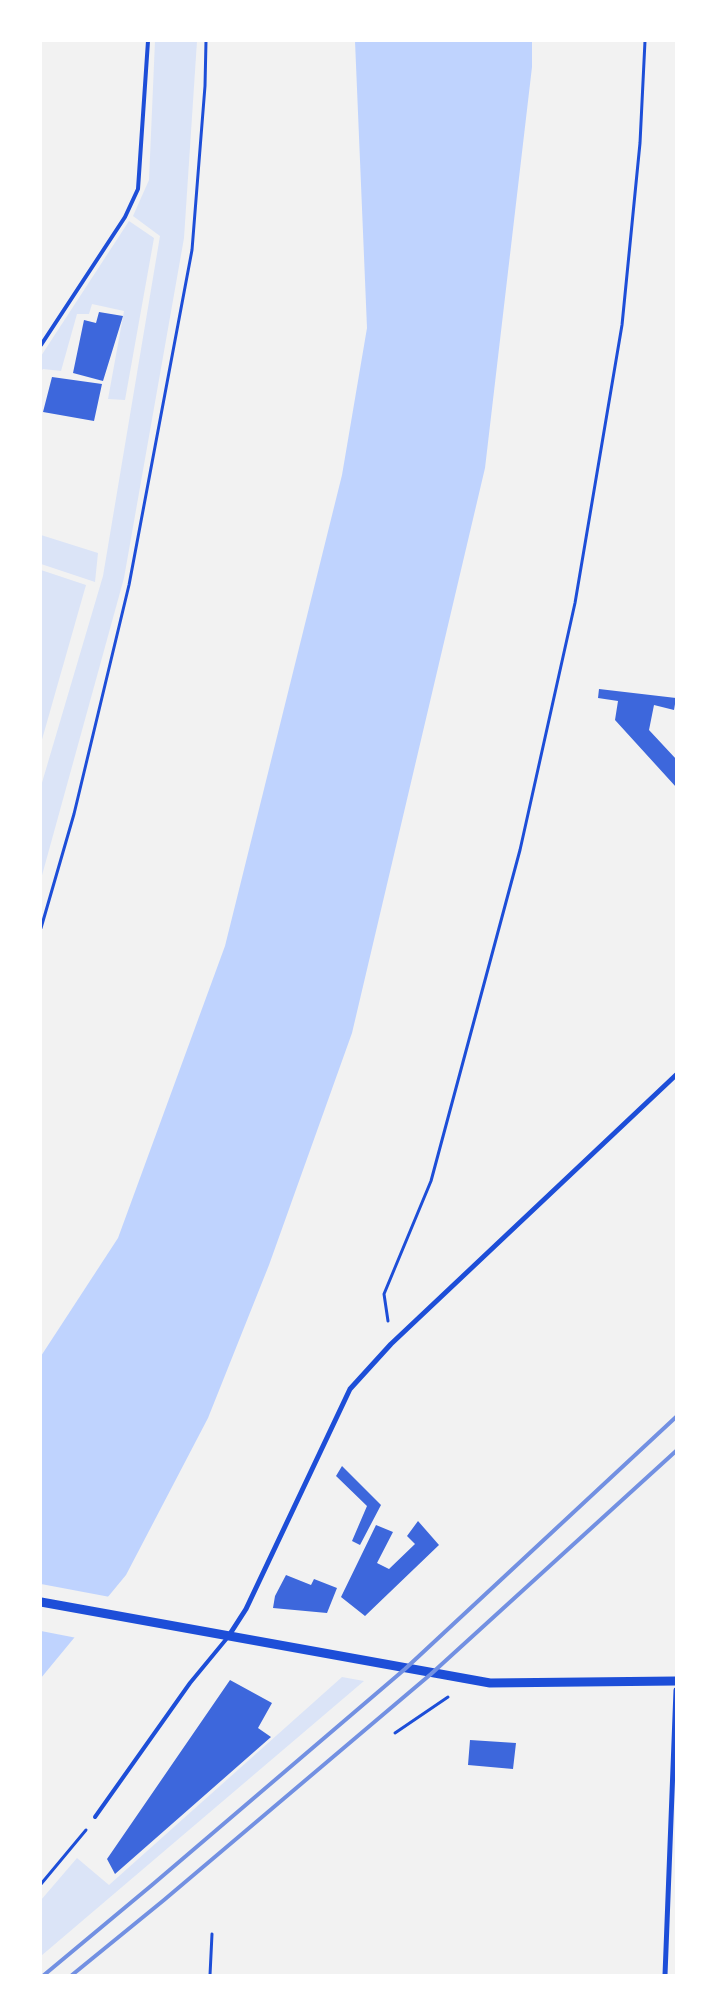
<!DOCTYPE html>
<style>
body{margin:0}
#map{position:relative;width:717px;height:2016px;overflow:hidden;background:#f2f2f2;font-family:Literata,serif}
canvas{display:block}
.frame{position:absolute;inset:0;border:42px solid #fff;pointer-events:none}
</style>
<div id="map">
<canvas width="717" height="2016"></canvas>
<div class="frame"></div>
</div>
<script>
const g = document.querySelector('canvas').getContext('2d');
g.lineJoin = 'round';
function fillPath(path, color) { g.fillStyle = color; g.fill(path, 'evenodd'); }
const toPath = rows => new Path2D(rows.map(r => 'M' + r).join(''));
function strokePath(path, color, width, dash) { g.strokeStyle = color; g.lineWidth = width; g.lineCap = dash ? 'butt' : 'round'; g.setLineDash(dash || []); g.stroke(path); }
fillPath(toPath([
 [155,41,197,41,184,238,124,578,41,879,41,786,103,576,160,236,133,216,149,180],
 [129,221,154,238,125,400,108,399,124,311,92,304,89,314,77,314,61,371,43,369,41,371,41,356],
 [41,535,98,553,95,582,41,564],
 [41,570,86,585,41,743],
 [342,1677,364,1681,41,1956,41,1900,77,1858,109,1885]
]), '#dbe4f7');
fillPath(toPath([
 [355,41,532,41,532,67,485,468,352,1033,269,1265,208,1418,126,1575,41,1678,41,1356,118,1238,225,946,342,475,367,328]
]), '#bfd3fe');
fillPath(toPath([
 [41,1584,110,1597,77,1638,41,1631]
]), '#f2f2f2');
fillPath(toPath([
 [99,312,123,316,103,381,73,373,84,320,96,323],
 [52,377,102,384,94,421,43,412],
 [599,689,676,698,674,710,654,705,649,730,676,759,676,787,615,720,618,701,598,698],
 [342,1466,381,1505,360,1545,352,1541,367,1506,336,1476],
 [418,1521,439,1545,365,1616,341,1597,376,1525,393,1532,377,1563,389,1569,415,1544,407,1536],
 [286,1575,311,1585,314,1579,337,1588,327,1613,273,1608,275,1596],
 [230,1680,272,1703,258,1728,271,1737,115,1874,107,1859],
 [470,1740,516,1743,513,1769,468,1765]
]), '#3d67dc');
strokePath(toPath([
 [41,928,74,814,129,585,192,250,205,86,206,41],
 [388,1321,384,1294,431,1181,520,850,575,603,622,325,640,143,645,41],
 [395,1733,448,1697],
 [41,1884,86,1830],
 [210,1975,212,1934]
]), '#1d4ed8', 3);
strokePath(toPath([
 [41,345,125,217,138,189,148,41],
 [95,1817,190,1683,228,1637]
]), '#1d4ed8', 4);
strokePath(toPath([
 [228,1637,246,1609,350,1389,391,1344,676,1075],
 [665,1975,676,1690]
]), '#1d4ed8', 5);
strokePath(toPath([
 [41,1602,490,1683,676,1681]
]), '#1d4ed8', 9);
strokePath(toPath([
 [44,1975,152,1885,405,1669,676,1417],
 [72,1975,164,1900,431,1674,676,1451]
]), '#7290e2', 4);
</script>
